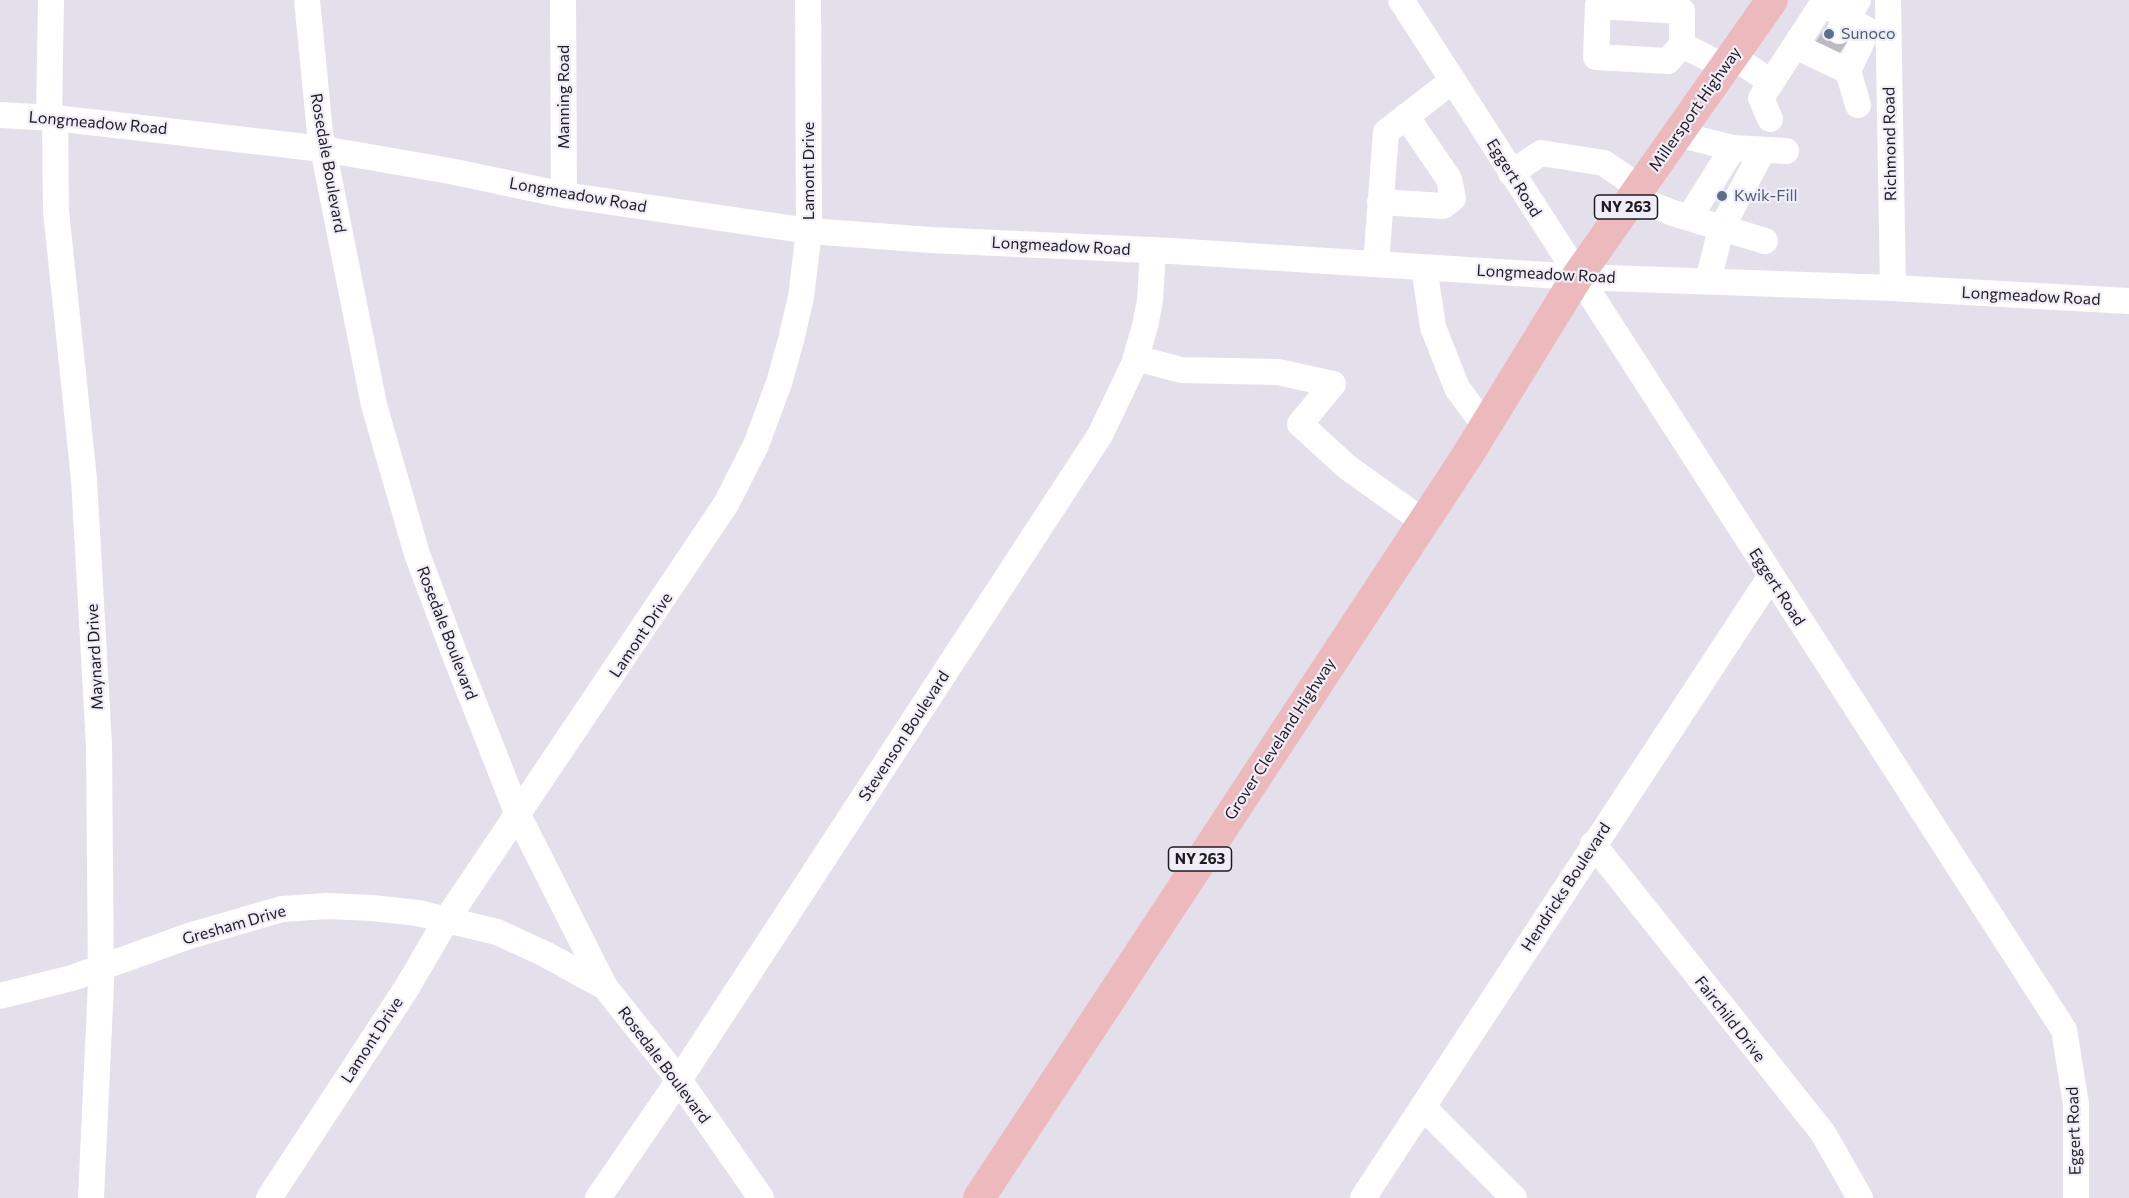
<!DOCTYPE html>
<style>
body{margin:0}
canvas{display:block;background:#e3e0eb}
</style>
<canvas width="2129" height="1198"></canvas>
<script>
const g = document.querySelector('canvas').getContext('2d');
g.lineJoin = 'round';
const toPath = rows => new Path2D(rows.map(r => 'M' + r).join(''));
function strokePath(path, color, width, dash) { g.strokeStyle = color; g.lineWidth = width; g.lineCap = dash ? 'butt' : 'round'; g.setLineDash(dash || []); g.stroke(path); }
function write(font, color, halo, rows, align = 'center') {
  g.font = font + ' Commissioner,sans-serif'; g.lineWidth = 4.5; g.setLineDash([]); g.textBaseline = 'middle'; g.strokeStyle = halo; g.fillStyle = color; for (const [text, x, y, turn = 0] of rows) {
    g.save(); g.translate(x, y); g.rotate((+turn || 0) * Math.PI / 180); g.textAlign = isNaN(turn) ? turn : align; if (halo) g.strokeText(text, 0, 0); g.fillText(text, 0, 0); g.restore();
  }
}
strokePath(toPath([
 [1825,51,1839,31]
]), '#bcb9c3', 26, [26, 13]);
strokePath(toPath([
 [307,0,320,133,374,405,417,554,453,650,518,815,605,987,679,1080,761,1198],
 [563,0,564,195],
 [1401,0,2064,1030,2076,1104,2076,1198],
 [1888,0,1893,288],
 [1839,31,1858,0],
 [1682,45,1668,61,1596,57,1598,6,1682,11,1682,45,1725,67],
 [1732,56,1771,82],
 [1848,71,1858,105],
 [0,115,55,118,323,149,450,171,564,195,809,231,931,240,1171,251,1577,277,1893,288,2129,301],
 [49,117,51,0],
 [55,118,56,211,84,479,99,745,101,983,91,1198],
 [1770,119,1761,98,1823,3,1867,30,1848,71,1795,46],
 [1677,134,1733,148,1786,151],
 [1511,173,1541,153,1604,163,1640,188],
 [1633,197,1673,213,1765,241],
 [1380,202,1443,206,1453,198,1449,179,1406,116],
 [1689,218,1733,148],
 [1376,264,1386,132,1452,81],
 [1424,267,1433,327,1457,388,1485,426],
 [1708,281,1721,229,1763,150],
 [1136,358,1181,370,1278,372,1333,384,1300,424,1347,467,1424,522],
 [1593,844,1823,1133,1860,1198],
 [0,996,72,978,189,936,282,909,327,906,372,908,418,913,497,932,545,954,605,987],
 [1423,1107,1514,1198],
 [269,1198,406,989,447,919,726,504,756,445,779,383,791,340,801,297,809,231,808,0],
 [598,1198,679,1080,1100,435,1134,364,1145,326,1150,301,1153,250],
 [1363,1198,1771,576]
]), '#fff', 26);
strokePath(toPath([
 [979,1198,1467,456,1577,277,1772,0]
]), '#ecbabd', 32);
for (const [x, y, r, color] of [
 [1829,34,6,"#5c6f8a"],
 [1722,196,6,"#5c6f8a"]
]) { const dot = new Path2D(); dot.arc(x, y, r, 0, 2 * Math.PI); g.fillStyle = color; g.fill(dot); strokePath(dot, '#f0edf8', 2); }
for (const [x, y, w] of [
 [1626,207,63],
 [1200,859,63]
]) { const box = new Path2D(); box.roundRect(x - w / 2, y - 12, w, 24, 4.5); g.fillStyle = '#f0edf8'; g.fill(box); strokePath(box, '#1e1d21', 1.5); }
write('bold 15px', '#1e1d21', null, [
 ["NY 263",1626,207],
 ["NY 263",1200,859]
]);
write('16px', '#4e5e75', '#f0edf8', [
 ["Sunoco",1841,34],
 ["Kwik-Fill",1734,196]
], 'left');
write('16px', '#1e1d21', '#f0edf8', [
 ["Manning Road",564,97,-90],
 ["Millersport Highway",1695,109,-55],
 ["Longmeadow Road",98,123,5],
 ["Richmond Road",1890,144,-91],
 ["Rosedale Boulevard",328,163,80],
 ["Lamont Drive",809,171,-90],
 ["Eggert Road",1514,178,58],
 ["Longmeadow Road",578,195,10],
 ["Longmeadow Road",1061,246,3],
 ["Longmeadow Road",1546,274,3],
 ["Longmeadow Road",2031,296,3],
 ["Eggert Road",1777,587,57],
 ["Rosedale Boulevard",447,633,69],
 ["Lamont Drive",641,635,-56],
 ["Maynard Drive",95,657,-93],
 ["Stevenson Boulevard",904,736,-57],
 ["Grover Cleveland Highway",1280,739,-57],
 ["Hendricks Boulevard",1566,887,-57],
 ["Gresham Drive",234,925,-16],
 ["Fairchild Drive",1730,1019,52],
 ["Lamont Drive",372,1040,-57],
 ["Rosedale Boulevard",664,1065,53],
 ["Eggert Road",2074,1131,-92]
]);
</script>
